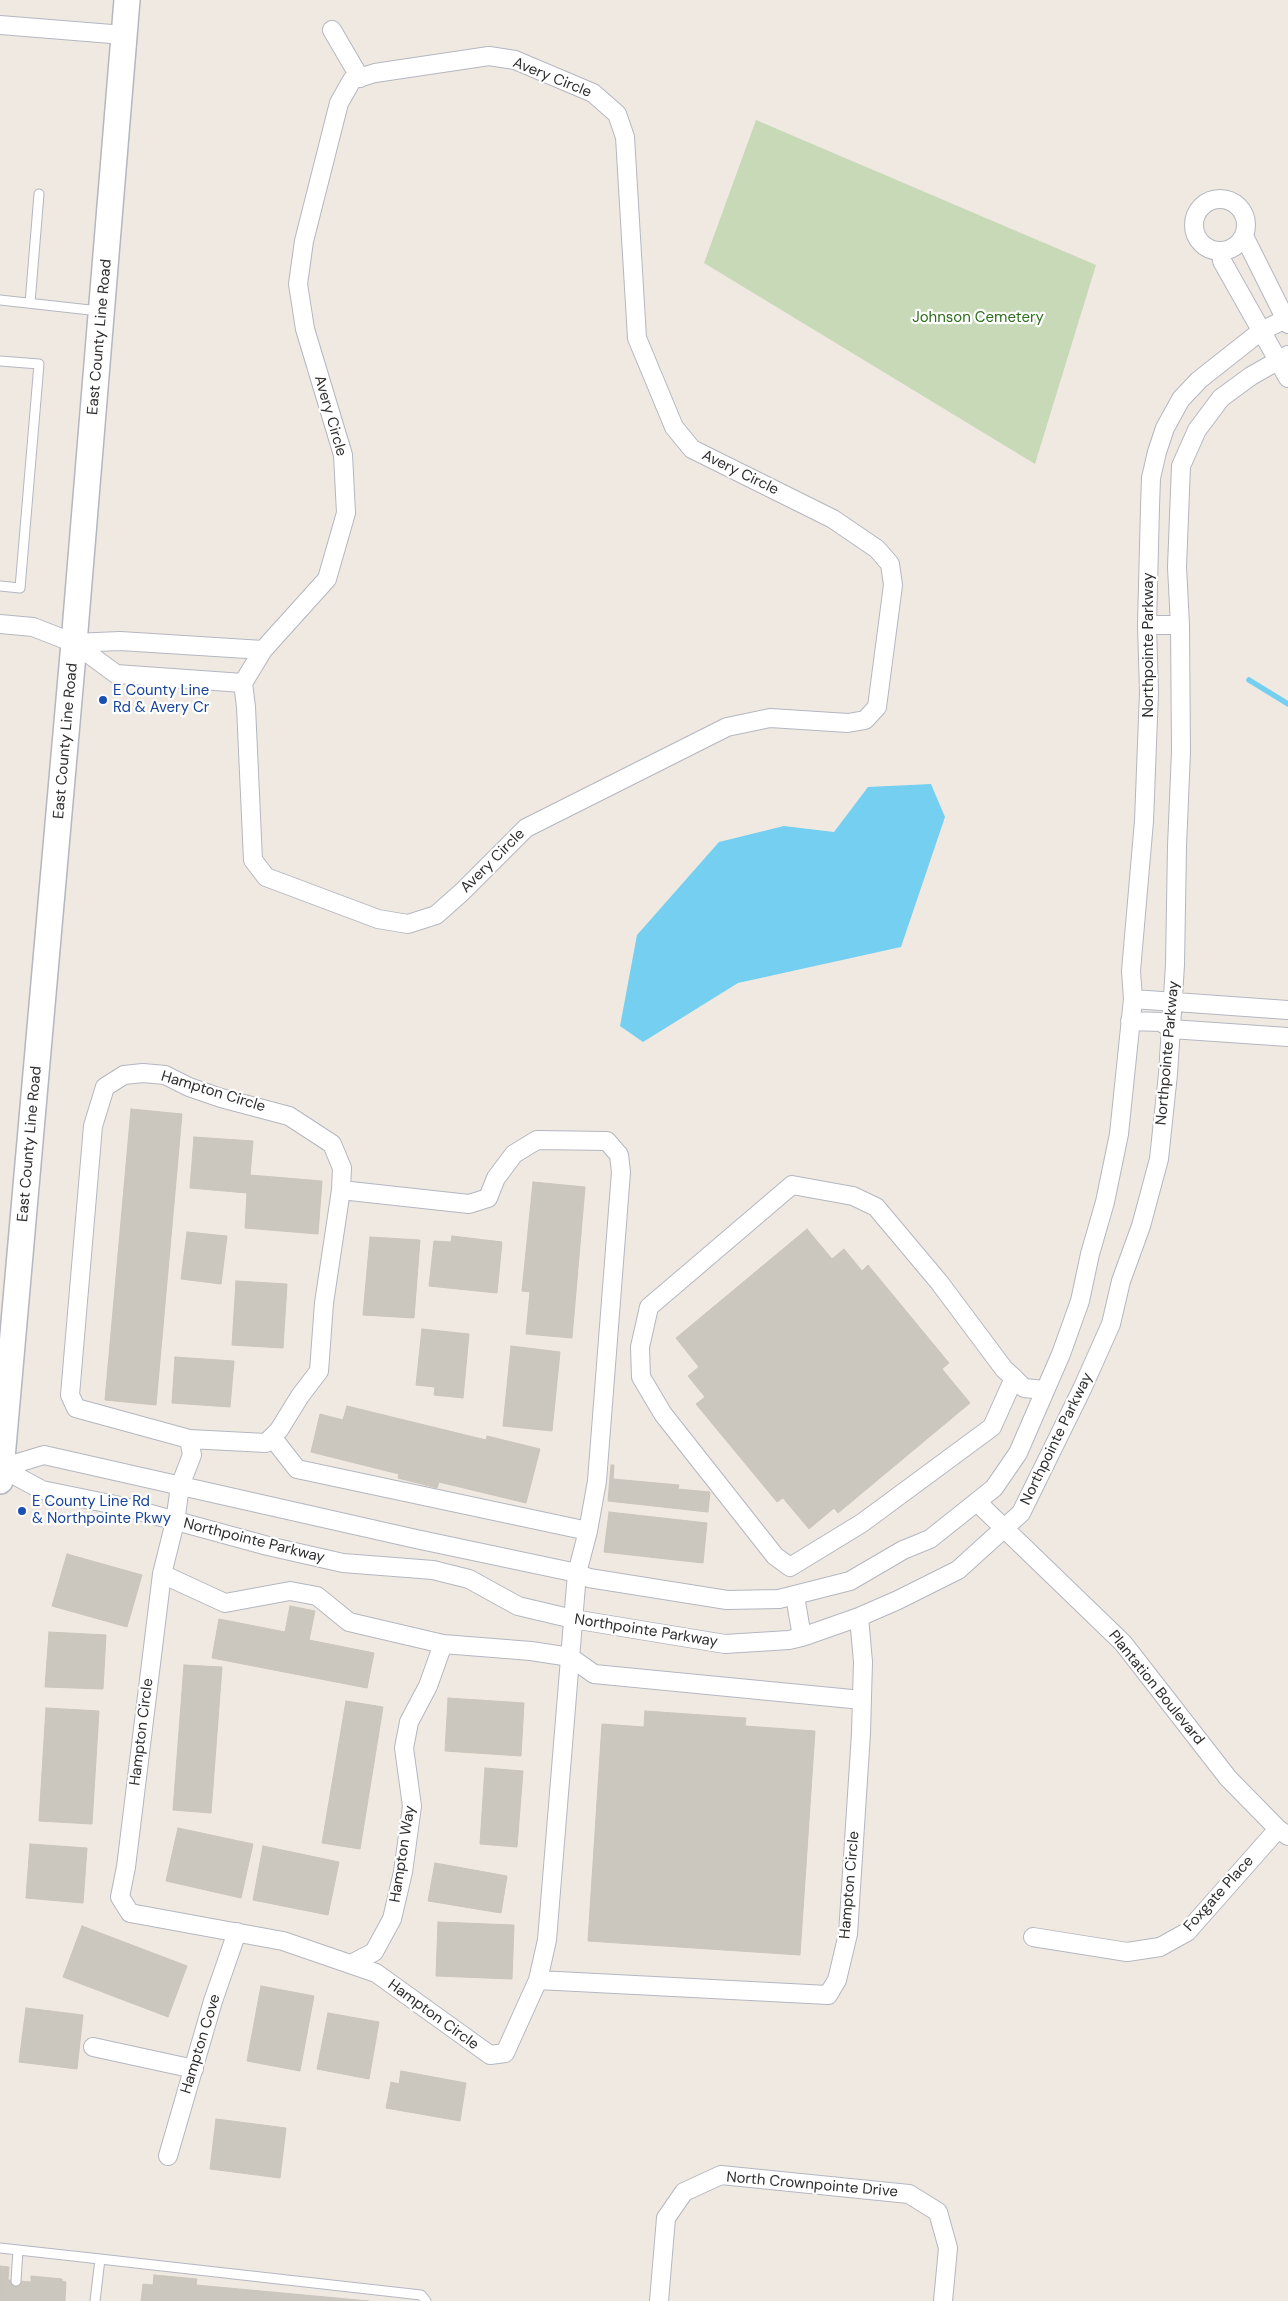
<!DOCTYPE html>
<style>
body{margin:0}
canvas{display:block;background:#efe9e1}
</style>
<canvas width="1288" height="2301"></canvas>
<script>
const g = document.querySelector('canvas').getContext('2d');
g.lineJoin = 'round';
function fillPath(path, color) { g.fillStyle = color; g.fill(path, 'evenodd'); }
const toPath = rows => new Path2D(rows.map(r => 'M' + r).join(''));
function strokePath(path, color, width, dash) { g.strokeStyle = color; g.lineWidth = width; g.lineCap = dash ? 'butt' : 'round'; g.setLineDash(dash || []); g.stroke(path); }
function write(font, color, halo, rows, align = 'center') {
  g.font = font + ' "DM Sans",sans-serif'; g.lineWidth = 4.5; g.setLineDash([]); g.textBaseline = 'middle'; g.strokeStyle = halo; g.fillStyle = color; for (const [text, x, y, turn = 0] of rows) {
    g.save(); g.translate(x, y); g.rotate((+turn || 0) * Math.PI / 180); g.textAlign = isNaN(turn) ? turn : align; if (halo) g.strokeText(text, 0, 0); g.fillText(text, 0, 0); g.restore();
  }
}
fillPath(toPath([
 [756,120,1096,265,1035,464,704,263]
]), '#c8d9b8');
fillPath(toPath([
 [931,784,945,817,901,947,738,983,643,1042,620,1026,637,935,719,842,784,826,834,832,868,787]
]), '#75cff0');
strokePath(toPath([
 [1249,680,1288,704]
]), '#75cff0', 5.5);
const building = toPath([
 [131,1109,182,1114,156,1405,105,1400,131,1109],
 [194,1137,253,1141,250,1175,322,1181,318,1234,245,1228,247,1193,190,1188,194,1137],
 [533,1182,585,1187,572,1338,526,1334,530,1292,522,1291,533,1182],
 [807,1229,832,1259,844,1249,862,1271,868,1265,949,1363,942,1369,970,1403,838,1513,834,1508,809,1529,783,1498,777,1502,696,1404,705,1397,688,1376,699,1367,676,1338,807,1229],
 [187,1232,227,1236,221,1284,181,1279,187,1232],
 [452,1236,502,1242,497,1293,429,1286,434,1241,451,1242,452,1236],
 [370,1237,420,1240,414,1318,363,1315,370,1237],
 [236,1281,287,1284,283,1348,232,1345,236,1281],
 [422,1329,469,1334,463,1398,434,1395,435,1387,416,1385,422,1329],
 [511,1346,560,1352,552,1431,503,1426,511,1346],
 [175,1357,234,1361,230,1407,172,1403,175,1357],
 [347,1406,486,1440,487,1436,540,1449,526,1503,439,1482,437,1488,398,1478,399,1474,311,1452,320,1414,343,1420,347,1406],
 [611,1465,614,1465,613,1479,679,1485,678,1489,710,1492,708,1512,608,1501,611,1465],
 [609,1512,707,1523,703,1563,604,1552,609,1512],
 [67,1554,142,1575,127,1627,52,1606,67,1554],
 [290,1606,315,1611,309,1640,374,1653,367,1688,212,1658,219,1619,285,1632,290,1606],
 [49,1632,106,1635,103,1689,45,1687,49,1632],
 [184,1665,222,1667,211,1813,173,1810,184,1665],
 [448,1698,524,1703,521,1756,445,1751,448,1698],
 [346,1701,383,1707,360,1849,322,1843,346,1701],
 [46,1708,99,1711,92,1824,39,1821,46,1708],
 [645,1711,746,1718,745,1726,815,1731,800,1955,588,1941,602,1724,644,1727,645,1711],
 [485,1768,523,1771,517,1847,480,1844,485,1768],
 [178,1828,253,1844,241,1898,166,1881,178,1828],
 [30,1844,87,1848,83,1903,26,1898,30,1844],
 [263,1846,339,1862,328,1915,253,1900,263,1846],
 [435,1863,507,1876,501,1913,428,1901,435,1863],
 [438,1922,514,1925,512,1979,436,1976,438,1922],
 [82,1926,187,1966,168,2017,63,1977,82,1926],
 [261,1986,314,1996,300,2071,247,2061,261,1986],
 [26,2008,83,2015,77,2069,19,2062,26,2008],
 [328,2013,379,2022,369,2079,317,2069,328,2013],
 [401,2071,466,2083,460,2121,386,2108,391,2082,399,2084,401,2071],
 [216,2119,286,2128,280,2178,210,2169,216,2119],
 [0,2266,9,2267,8,2280,31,2282,31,2276,62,2279,62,2281,66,2282,65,2301,0,2301,0,2266],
 [154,2275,197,2279,196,2285,369,2301,141,2301,143,2284,153,2285,154,2275]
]);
fillPath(building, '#cbc7bf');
strokePath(building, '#cbc5ba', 1);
const lane = toPath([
 [0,300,99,311],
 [30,303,39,194],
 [0,361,39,364,20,588,0,586],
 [0,2248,100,2259,95,2301],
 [100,2259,421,2295,426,2301],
 [16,2281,18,2250]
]);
const street = toPath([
 [0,25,124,35],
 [332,30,360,78],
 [489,56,515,60,593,93,617,114,625,137,637,338,674,427,692,449,833,519,877,549,890,564,893,585,877,707,865,720,848,723,770,718,727,727,526,828,462,892,436,915,408,924,378,919,266,877,253,860,246,707,243,683,263,650,327,579,346,513,343,455,305,329,298,284,304,241,339,103,352,80,375,73,489,56],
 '1194 225a26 26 0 1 1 52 0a26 26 0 1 1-52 0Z',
 [1244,236,1288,324],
 [1222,252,1222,261,1288,378],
 [0,624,33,627,74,643],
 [1147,625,1180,625],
 [243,683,116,674,74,643,120,641,263,650],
 [1133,999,1288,1010],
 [1130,1021,1161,1022,1171,1029,1288,1037],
 [341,1190,469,1204,488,1198,496,1178,514,1154,537,1140,607,1141,619,1155,621,1172,597,1481,588,1531,577,1573,547,1940,538,1980],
 [1014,1378,992,1427,862,1523,790,1567,775,1556,663,1414,641,1377,640,1347,649,1307,792,1185,853,1196,876,1207,939,1282,1004,1369,1014,1378,1024,1388,1045,1390],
 [272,1437,297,1469,588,1531],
 [189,1439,266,1443,279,1430,300,1396,319,1371,324,1303,341,1190,342,1168,332,1144,289,1116,221,1098,189,1087,165,1075,143,1073,124,1075,105,1087,93,1126,70,1395,76,1408,189,1439,192,1455,180,1486,175,1522,162,1574,126,1867,120,1897,130,1913,283,1941,376,1973,490,2055,505,2053,538,1980,828,1995,837,1980,848,1934,861,1733,863,1662,859,1617],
 [1,1468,42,1490,125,1507,268,1546,343,1563,433,1570,469,1579,518,1606,573,1619,725,1644,789,1640,802,1637,859,1617,898,1600,958,1570,1021,1513,1082,1389,1111,1324,1121,1281,1141,1226,1159,1159,1168,1074,1175,965,1177,846,1181,752,1180,625,1177,567,1181,466,1197,430,1221,398,1251,376,1288,355],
 [1,1468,44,1455,416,1539,577,1573,589,1578,727,1600,779,1599,850,1581,903,1550,930,1539,994,1488,1018,1453,1061,1354,1080,1301,1090,1254,1105,1202,1119,1134,1133,999,1131,971,1144,821,1149,692,1147,625,1150,507,1151,478,1157,452,1165,428,1181,399,1199,380,1261,331,1288,318],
 [977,1502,1123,1643,1228,1778,1278,1829,1288,1836],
 [162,1574,225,1603,290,1591,317,1596,349,1622,443,1644,531,1651,570,1657,594,1674,862,1700],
 [795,1596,802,1637],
 [1033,1937,1127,1952,1160,1947,1187,1932,1278,1829],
 [351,1964,374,1952,392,1919,403,1872,412,1806,404,1748,409,1722,428,1686,443,1644],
 [93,2047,194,2069],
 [168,2156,213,2001,237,1932],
 [659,2301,666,2218,684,2192,721,2175,909,2194,938,2212,948,2248,943,2301]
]);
const secondary = toPath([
 [0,1481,74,643,127,0]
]);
strokePath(lane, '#b4b7c1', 11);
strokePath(street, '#b4b7c1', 20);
strokePath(secondary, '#b4b7c1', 28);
strokePath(lane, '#fff', 9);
strokePath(street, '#fff', 18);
strokePath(secondary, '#fff', 25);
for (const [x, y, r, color] of [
 [103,700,5,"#1a4fb4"],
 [22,1511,5,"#1a4fb4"]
]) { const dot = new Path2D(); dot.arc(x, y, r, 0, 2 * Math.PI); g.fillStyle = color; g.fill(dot); strokePath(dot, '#fff', 2); }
write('15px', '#2e2e2e', '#fff', [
 ["Avery Circle",552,78,22],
 ["East County Line Road",100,337,-85],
 ["Avery Circle",330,416,74],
 ["Avery Circle",740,473,26],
 ["Northpointe Parkway",1149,645,-90],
 ["East County Line Road",66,741,-85],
 ["Avery Circle",493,861,-45],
 ["Northpointe Parkway",1168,1053,-85],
 ["Hampton Circle",213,1092,17],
 ["East County Line Road",30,1144,-85],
 ["Northpointe Parkway",1057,1439,-64],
 ["Northpointe Parkway",254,1541,14],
 ["Northpointe Parkway",646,1631,9],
 ["Plantation Boulevard",1156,1688,51],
 ["Hampton Circle",142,1732,-83],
 ["Hampton Way",403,1854,-81],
 ["Hampton Circle",850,1885,-85],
 ["Foxgate Place",1219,1894,-48],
 ["Hampton Circle",433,2015,36],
 ["Hampton Cove",201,2044,-73],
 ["North Crownpointe Drive",812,2185,5]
]);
write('15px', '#2c6e1b', '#fff', [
 ["Johnson Cemetery",978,318]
]);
write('15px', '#164399', '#fff', [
 ["E County Line",113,691],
 ["Rd & Avery Cr",113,708],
 ["E County Line Rd",32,1502],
 ["& Northpointe Pkwy",32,1519]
], 'left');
</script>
